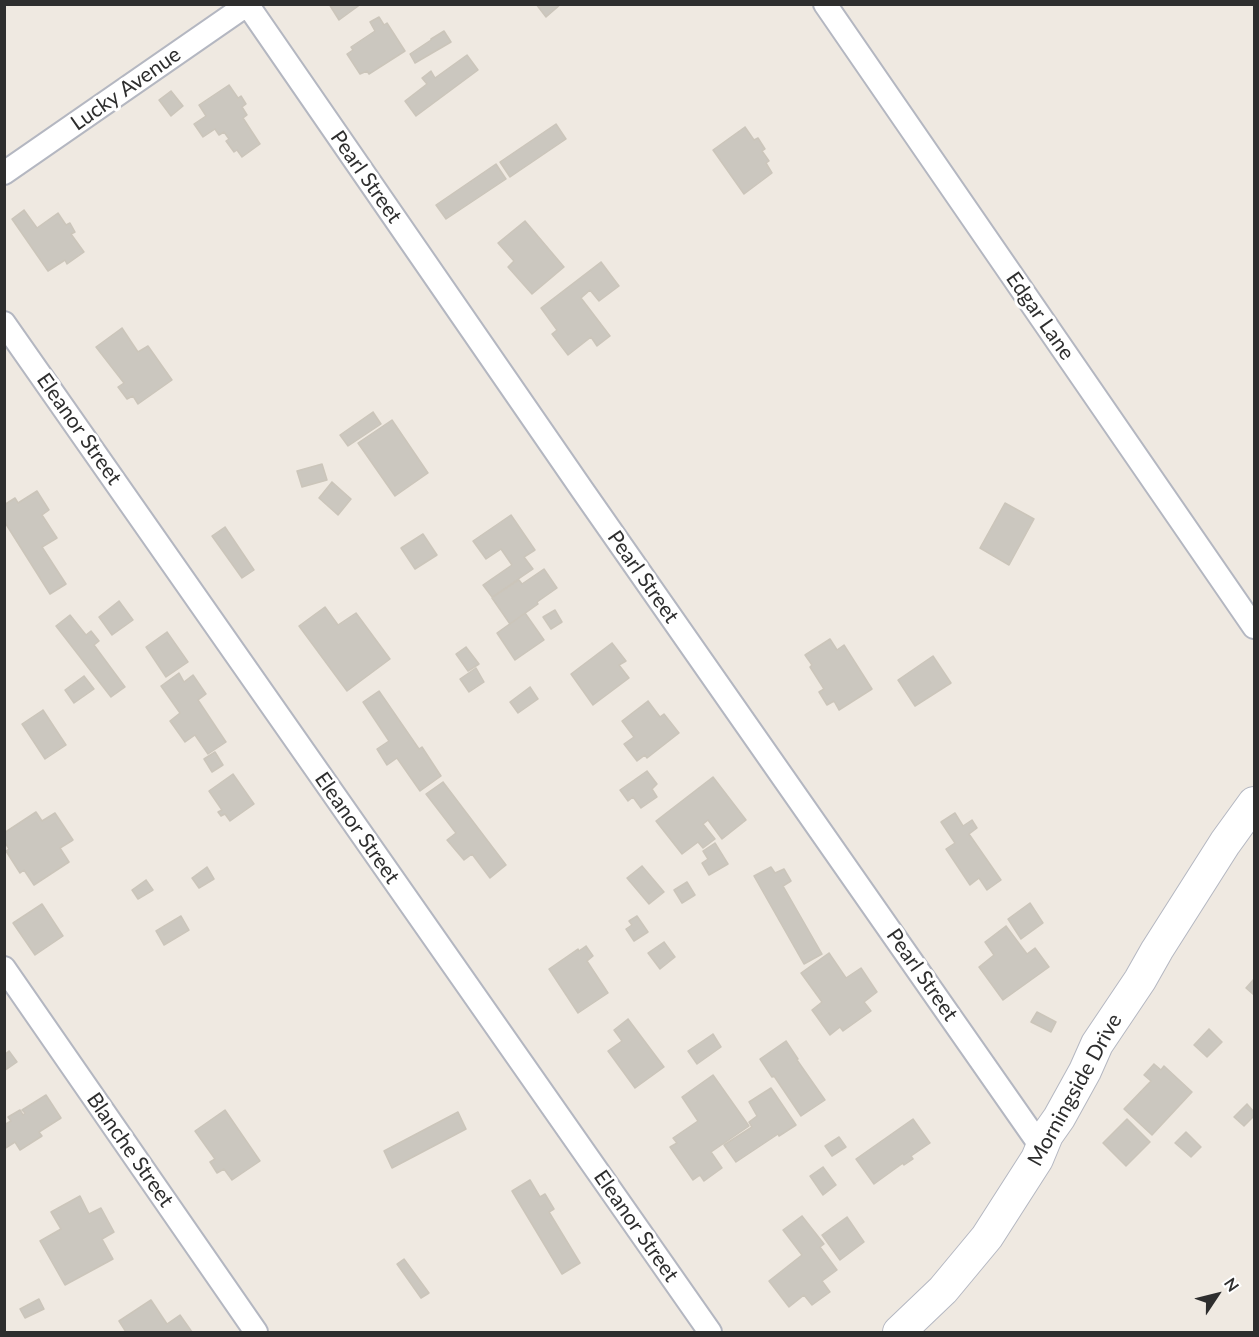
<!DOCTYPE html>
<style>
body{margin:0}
#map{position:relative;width:1259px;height:1337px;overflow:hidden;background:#efe9e1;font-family:Lato,sans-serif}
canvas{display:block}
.frame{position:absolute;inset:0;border:6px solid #2e2e2e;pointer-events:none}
.north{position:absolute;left:1187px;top:1265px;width:60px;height:60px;-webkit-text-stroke:4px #fff;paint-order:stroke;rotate:55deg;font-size:16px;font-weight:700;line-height:24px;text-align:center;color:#2e2e2e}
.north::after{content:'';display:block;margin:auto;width:21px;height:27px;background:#2e2e2e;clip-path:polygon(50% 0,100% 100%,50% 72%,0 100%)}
</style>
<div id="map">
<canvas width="1259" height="1337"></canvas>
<div class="frame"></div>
<div class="north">N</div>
</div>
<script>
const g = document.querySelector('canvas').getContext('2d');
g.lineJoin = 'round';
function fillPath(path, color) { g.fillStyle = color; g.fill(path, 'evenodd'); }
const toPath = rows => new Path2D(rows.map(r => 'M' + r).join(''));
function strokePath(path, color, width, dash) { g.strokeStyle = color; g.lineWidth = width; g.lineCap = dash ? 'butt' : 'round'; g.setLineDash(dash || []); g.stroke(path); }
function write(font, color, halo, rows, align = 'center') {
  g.font = font + ' Lato,sans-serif'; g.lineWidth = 6; g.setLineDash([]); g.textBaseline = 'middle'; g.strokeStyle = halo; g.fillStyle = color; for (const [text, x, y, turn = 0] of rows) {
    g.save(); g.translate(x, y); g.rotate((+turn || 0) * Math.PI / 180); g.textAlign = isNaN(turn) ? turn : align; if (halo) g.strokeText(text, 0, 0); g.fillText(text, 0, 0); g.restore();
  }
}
const building = toPath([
 [329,4,361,4,339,20,329,4],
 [536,4,561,4,546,17,536,4],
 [379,17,384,25,387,23,405,51,369,74,367,71,360,74,347,54,353,50,351,47,375,31,370,22,379,17],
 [444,31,451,42,415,63,410,54,431,40,431,39,444,31],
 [467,55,478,70,416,116,405,101,427,84,422,78,431,71,435,78,467,55],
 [229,85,238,98,241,96,246,104,242,107,247,115,243,118,260,144,242,157,237,150,234,152,226,141,229,139,224,132,219,135,215,129,203,137,194,124,206,116,199,105,229,85],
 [171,91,183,106,171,116,159,100,171,91],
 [556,124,566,139,510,177,500,162,556,124],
 [745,127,754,140,758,138,765,149,762,151,769,161,766,163,772,173,744,194,713,150,745,127],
 [496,164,506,179,446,219,436,205,496,164],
 [24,210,37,228,58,213,66,225,70,223,75,232,71,234,84,252,67,264,65,260,48,271,12,219,24,210],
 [525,221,564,267,532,294,508,267,514,261,498,243,525,221],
 [601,262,619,286,599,301,590,290,581,298,610,336,597,346,591,337,568,355,552,334,557,330,541,308,601,262],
 [122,328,138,352,148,346,172,380,138,404,133,396,127,399,118,387,124,383,96,347,122,328],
 [373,412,381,424,348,446,340,435,373,412],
 [392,420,428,473,395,496,358,443,392,420],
 [322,464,327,480,302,487,297,471,322,464],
 [332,482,351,499,338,515,319,498,332,482],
 [37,491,49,510,42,515,57,538,42,547,66,584,50,594,4,521,4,505,15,498,18,503,37,491],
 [1005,503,1034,519,1009,565,980,548,1005,503],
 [511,515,535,550,524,557,533,569,492,597,483,585,512,565,501,549,486,559,473,541,511,515],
 [225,527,254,570,242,578,212,536,225,527],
 [423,534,437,555,415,569,401,548,423,534],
 [544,569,557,588,537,602,538,604,510,624,492,598,519,580,522,584,544,569],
 [119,601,133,620,112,635,99,617,119,601],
 [325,607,338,625,356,613,390,659,347,691,299,626,325,607],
 [555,610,562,622,551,629,543,617,555,610],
 [525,613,544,640,515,660,497,633,525,613],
 [70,615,86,635,91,631,99,641,94,645,125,687,111,697,56,626,70,615],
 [167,632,188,662,166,677,146,647,167,632],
 [830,639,837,650,844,645,872,689,839,710,834,701,827,705,819,692,824,689,810,667,812,665,805,655,830,639],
 [612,643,626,661,619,665,629,678,593,705,571,674,612,643],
 [466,647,479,664,468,671,456,654,466,647],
 [933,656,951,683,915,706,898,680,933,656],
 [476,668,484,682,469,692,460,679,476,668],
 [179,673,184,682,193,675,206,694,198,700,226,742,208,754,195,735,185,742,170,721,180,713,161,686,179,673],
 [84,676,94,689,74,703,65,690,84,676],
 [530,687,538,699,518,713,510,702,530,687],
 [379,691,419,749,422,747,441,776,420,791,397,758,387,765,377,749,389,741,363,702,379,691],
 [648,701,660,717,664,714,679,733,647,758,645,755,637,761,624,744,634,737,622,721,648,701],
 [43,710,66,745,45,759,22,724,43,710],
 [215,752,223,765,212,772,204,759,215,752],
 [647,771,657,784,652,789,657,797,641,808,633,797,628,801,620,790,647,771],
 [233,774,254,804,230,821,225,814,221,816,218,812,222,810,209,791,233,774],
 [713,777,746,820,722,839,708,820,703,824,715,839,703,848,698,842,682,854,656,821,713,777],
 [443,782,506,865,490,878,472,854,464,860,447,840,456,833,426,794,443,782],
 [36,812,42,821,55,813,73,840,60,848,69,862,34,885,24,870,20,873,6,851,9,849,4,841,4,833,36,812],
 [955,813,963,826,972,820,977,828,969,834,1001,880,987,890,979,878,970,885,946,849,955,843,941,822,955,813],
 [715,843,728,864,709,875,702,863,708,859,703,851,715,843],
 [642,866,664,892,649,904,627,878,642,866],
 [207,867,214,879,199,888,192,878,207,867],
 [771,867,775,873,784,869,791,881,783,886,822,954,804,964,754,876,771,867],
 [146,880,153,890,138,899,132,890,146,880],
 [687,882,695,895,682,903,674,890,687,882],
 [1030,903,1043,923,1021,939,1008,919,1030,903],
 [42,904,63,936,35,955,13,923,42,904],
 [181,916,189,930,164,945,156,931,181,916],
 [637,916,648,932,634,941,626,929,632,925,629,921,637,916],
 [1006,926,1027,954,1035,948,1049,967,1003,1000,979,967,994,955,985,942,1006,926],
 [664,942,675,957,660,969,648,953,664,942],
 [586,946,593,956,587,961,608,993,578,1013,549,969,578,949,579,951,586,946],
 [829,953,846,978,861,968,877,992,864,1002,871,1011,843,1031,840,1027,830,1035,812,1010,822,1002,801,973,829,953],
 [1254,979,1254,995,1246,988,1254,979],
 [1037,1012,1056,1022,1051,1032,1031,1022,1037,1012],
 [628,1019,664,1067,635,1088,608,1051,622,1041,614,1030,628,1019],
 [1209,1029,1222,1042,1207,1057,1194,1045,1209,1029],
 [713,1034,721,1047,697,1064,688,1051,713,1034],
 [786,1041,798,1059,797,1060,825,1100,801,1116,774,1076,772,1077,760,1059,786,1041],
 [9,1051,17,1062,4,1071,4,1055,9,1051],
 [1154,1064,1161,1070,1164,1066,1192,1092,1152,1135,1124,1109,1151,1081,1144,1075,1154,1064],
 [713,1075,749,1126,711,1152,722,1168,704,1181,700,1175,693,1180,670,1147,677,1143,673,1138,698,1121,682,1097,713,1075],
 [771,1088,796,1125,779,1136,778,1134,736,1162,724,1145,752,1127,749,1122,757,1116,749,1102,771,1088],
 [46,1095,61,1118,39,1132,42,1136,20,1150,15,1142,4,1149,4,1125,11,1121,8,1117,20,1110,23,1115,25,1113,22,1110,46,1095],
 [1247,1104,1254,1112,1254,1116,1244,1126,1234,1117,1247,1104],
 [225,1110,260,1161,232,1180,224,1169,217,1173,210,1162,215,1159,195,1131,225,1110],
 [458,1112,466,1129,392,1168,384,1151,458,1112],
 [913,1119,930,1143,911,1156,913,1159,904,1165,903,1163,874,1184,856,1159,913,1119],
 [1127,1119,1150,1142,1126,1166,1103,1143,1127,1119],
 [1186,1132,1201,1147,1191,1157,1175,1143,1186,1132],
 [839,1137,846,1147,832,1156,825,1146,839,1137],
 [823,1167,836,1185,823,1195,810,1176,823,1167],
 [530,1180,540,1197,545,1194,554,1209,549,1212,580,1263,562,1274,512,1191,530,1180],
 [80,1196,89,1214,101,1208,114,1232,102,1239,113,1259,65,1285,40,1241,61,1229,51,1212,80,1196],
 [802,1216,824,1244,820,1247,837,1270,822,1281,830,1292,812,1305,804,1295,789,1307,769,1281,802,1255,783,1230,802,1216],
 [847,1217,864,1242,840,1260,822,1235,847,1217],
 [404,1259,429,1293,421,1298,397,1264,404,1259],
 [39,1299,44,1309,25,1318,20,1309,39,1299],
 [151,1300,167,1324,180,1315,192,1332,126,1332,119,1321,151,1300]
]);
fillPath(building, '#cbc7bf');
strokePath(building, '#cbc5ba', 1.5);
const street = toPath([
 [247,4,583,491,1042,1148],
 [825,4,1254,627],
 [4,173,248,4],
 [4,323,710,1332],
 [4,968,256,1332]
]);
const secondary = toPath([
 [899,1332,943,1290,987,1237,1037,1159,1047,1135,1059,1118,1085,1071,1097,1044,1140,980,1157,950,1225,843,1254,803]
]);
strokePath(street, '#b4b7c1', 26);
strokePath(secondary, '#b4b7c1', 34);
strokePath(street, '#fff', 22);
strokePath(secondary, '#fff', 32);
write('21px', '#2e2e2e', '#fff', [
 ["Lucky Avenue",126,89,-35],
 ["Pearl Street",366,177,55],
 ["Edgar Lane",1040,316,55],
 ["Eleanor Street",79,429,55],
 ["Pearl Street",643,577,55],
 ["Eleanor Street",357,828,55],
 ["Pearl Street",922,975,55],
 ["Morningside Drive",1075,1090,-61],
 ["Blanche Street",130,1150,55],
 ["Eleanor Street",636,1226,55]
]);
</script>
